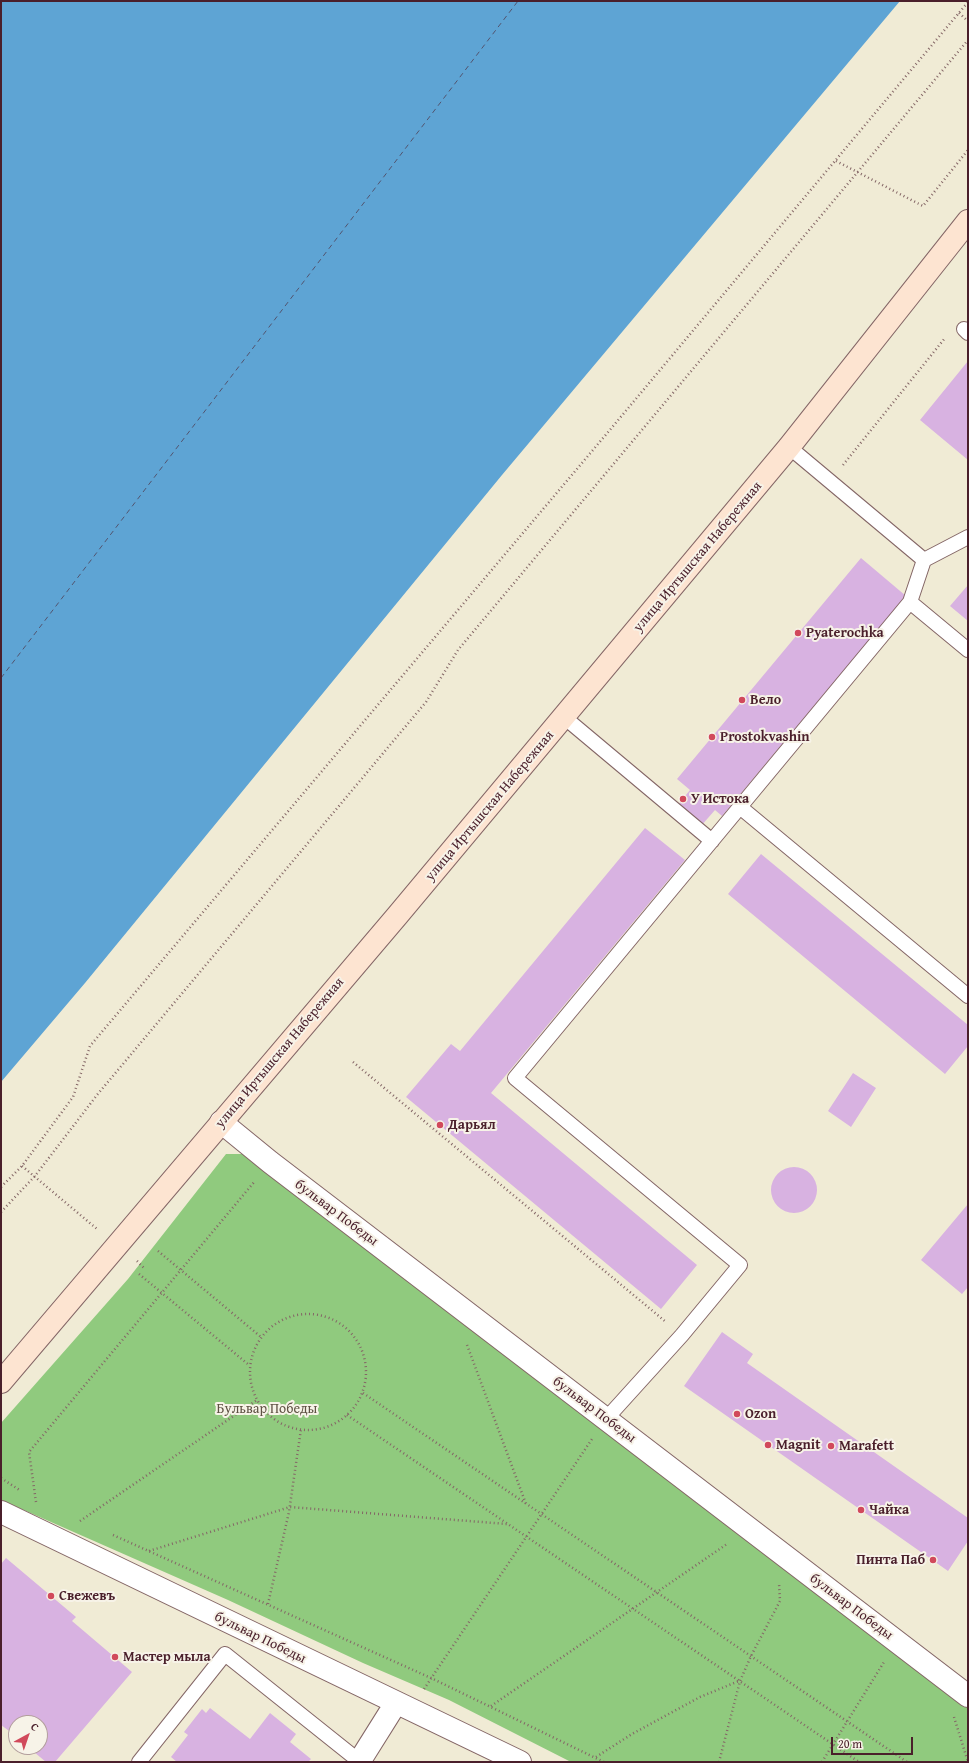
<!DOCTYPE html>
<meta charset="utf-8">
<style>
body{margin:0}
#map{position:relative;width:969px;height:1763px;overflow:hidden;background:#f0ebd5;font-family:"Gentium Book Plus",serif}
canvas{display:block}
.frame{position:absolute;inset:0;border:2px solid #4a1f2b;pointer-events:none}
.north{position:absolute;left:8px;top:1715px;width:40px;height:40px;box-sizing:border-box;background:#f7f3e8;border:1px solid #b29e9c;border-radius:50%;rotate:40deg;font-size:11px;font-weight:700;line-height:16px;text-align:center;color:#4a1f2b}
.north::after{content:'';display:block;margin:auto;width:14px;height:18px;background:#d1495b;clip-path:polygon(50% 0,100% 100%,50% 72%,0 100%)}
.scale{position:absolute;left:831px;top:1737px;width:82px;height:18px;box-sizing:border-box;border:2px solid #4a1f2b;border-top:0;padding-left:5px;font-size:12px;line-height:14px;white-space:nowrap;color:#4a1f2b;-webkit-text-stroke:3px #f7f3e8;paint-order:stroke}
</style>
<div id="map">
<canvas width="969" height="1763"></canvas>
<div class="frame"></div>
<div class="north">С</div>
<div class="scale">20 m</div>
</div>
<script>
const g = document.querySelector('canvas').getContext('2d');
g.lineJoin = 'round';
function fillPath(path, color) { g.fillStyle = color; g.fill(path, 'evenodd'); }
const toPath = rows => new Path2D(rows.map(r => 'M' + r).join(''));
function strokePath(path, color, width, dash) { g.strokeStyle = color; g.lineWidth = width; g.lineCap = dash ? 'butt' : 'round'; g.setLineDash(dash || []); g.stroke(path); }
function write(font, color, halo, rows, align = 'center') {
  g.font = font + ' "Gentium Book Plus",serif'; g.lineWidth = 4; g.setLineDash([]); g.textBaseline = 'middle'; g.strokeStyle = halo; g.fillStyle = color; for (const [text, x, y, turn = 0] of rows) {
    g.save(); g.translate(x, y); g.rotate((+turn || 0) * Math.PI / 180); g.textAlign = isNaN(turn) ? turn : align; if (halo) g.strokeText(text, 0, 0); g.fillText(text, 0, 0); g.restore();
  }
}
fillPath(toPath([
 [226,1154,247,1154,968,1707,968,1762,571,1762,449,1700,363,1663,228,1600,1,1500,1,1423,128,1279]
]), '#90ca7e');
fillPath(toPath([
 [1,1,900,1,502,475,85,983,1,1082]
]), '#5ea4d4');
strokePath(toPath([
 [1,678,518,1]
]), '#52546f', 1, [5, 4]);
fillPath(toPath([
 [968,361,968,460,920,420],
 [861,558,906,596,722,816,715,810,701,826,677,806,690,790,677,779],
 [968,585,968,621,950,606],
 [645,828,685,860,491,1093,697,1265,661,1309,406,1097,451,1044,460,1051],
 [761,854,968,1025,968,1046,945,1074,728,894],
 [853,1073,876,1088,851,1127,828,1111],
 '771 1190a23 23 0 1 1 46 0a23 23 0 1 1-46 0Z',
 [968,1204,968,1287,962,1294,921,1260],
 [722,1332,753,1354,747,1363,968,1518,968,1541,948,1571,684,1386],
 [6,1558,76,1617,72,1621,132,1672,55,1762,46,1762,28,1747,40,1747,40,1723,16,1723,16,1736,1,1725,1,1564],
 [210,1708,250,1739,270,1713,296,1734,290,1742,311,1759,308,1762,177,1762,171,1757,188,1735,184,1732,202,1709,206,1713]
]), '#d8b2e1');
const lane = toPath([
 [964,329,968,333],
 [789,447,924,560],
 [910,602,968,650],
 [564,717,712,841],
 [740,807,968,996],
 [606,1419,682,1335,740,1265,515,1078,910,602,924,560,968,537],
 [139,1762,225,1654,359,1761]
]);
const street = toPath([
 [221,1122,270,1162,968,1696],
 [1,1512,520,1762],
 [359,1762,396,1703]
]);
const secondary = toPath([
 [1,1382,397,916,789,447,968,221]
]);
strokePath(lane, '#846666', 16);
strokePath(street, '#846666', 24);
strokePath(secondary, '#846666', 24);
strokePath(toPath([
 [959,13,968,21],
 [836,161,923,206,968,150],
 [843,465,945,338],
 [353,1062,666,1322],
 [22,1166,97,1229],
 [1,1187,22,1166,73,1097,90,1046,609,431,968,2],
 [1,1212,35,1176,97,1095,426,702,458,650,968,40],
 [158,1251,261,1337],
 [137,1261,144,1268],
 [139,1274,249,1365],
 '250 1372a58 58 0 1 1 116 0a58 58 0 1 1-116 0Z',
 [467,1345,526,1504],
 [363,1393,907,1762],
 [347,1415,859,1762],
 [1,1478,21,1491],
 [36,1502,29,1452,255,1181],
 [80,1521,257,1400],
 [113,1535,431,1678,604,1762],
 [149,1551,290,1507,507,1524],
 [268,1604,289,1512,301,1429],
 [424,1689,592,1439],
 [491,1706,727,1544],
 [954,1717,968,1762],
 [596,1757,632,1734,700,1697,739,1681],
 [719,1762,740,1681,751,1656,780,1601,779,1583],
 [822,1762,884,1662]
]), '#846666', 2.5, [1, 3]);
strokePath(lane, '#fff', 14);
strokePath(street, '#fff', 22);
strokePath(secondary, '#fde4d1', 22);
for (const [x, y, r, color] of [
 [798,633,4,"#d1495b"],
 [742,700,4,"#d1495b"],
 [712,737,4,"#d1495b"],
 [683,799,4,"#d1495b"],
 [440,1125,4,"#d1495b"],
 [737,1414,4,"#d1495b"],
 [768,1445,4,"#d1495b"],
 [831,1446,4,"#d1495b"],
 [861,1510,4,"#d1495b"],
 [933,1560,4,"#d1495b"],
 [51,1596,4,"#d1495b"],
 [115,1657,4,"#d1495b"]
]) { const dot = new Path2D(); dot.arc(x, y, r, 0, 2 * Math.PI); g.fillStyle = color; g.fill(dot); strokePath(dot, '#f7f3e8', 1.5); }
write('14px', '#4a1f2b', '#f7f3e8', [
 ["улица Иртышская Набережная",698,557,-50],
 ["улица Иртышская Набережная",490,806,-50],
 ["улица Иртышская Набережная",280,1053,-50],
 ["бульвар Победы",336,1213,37],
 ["бульвар Победы",594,1410,37],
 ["бульвар Победы",851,1607,37],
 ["бульвар Победы",260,1638,26]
]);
write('bold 14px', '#4a1f2b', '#f7f3e8', [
 ["Pyaterochka",806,633],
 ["Вело",750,700],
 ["Prostokvashin",720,737],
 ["У Истока",691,799],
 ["Дарьял",448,1125],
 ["Ozon",745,1414],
 ["Magnit",776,1445],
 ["Marafett",839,1446],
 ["Чайка",869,1510],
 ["Пинта Паб",925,1560,"right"],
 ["Свежевъ",59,1596],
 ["Мастер мыла",123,1657]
], 'left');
write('14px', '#5f5244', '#f7f3e8', [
 ["Бульвар Победы",267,1409]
]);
</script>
